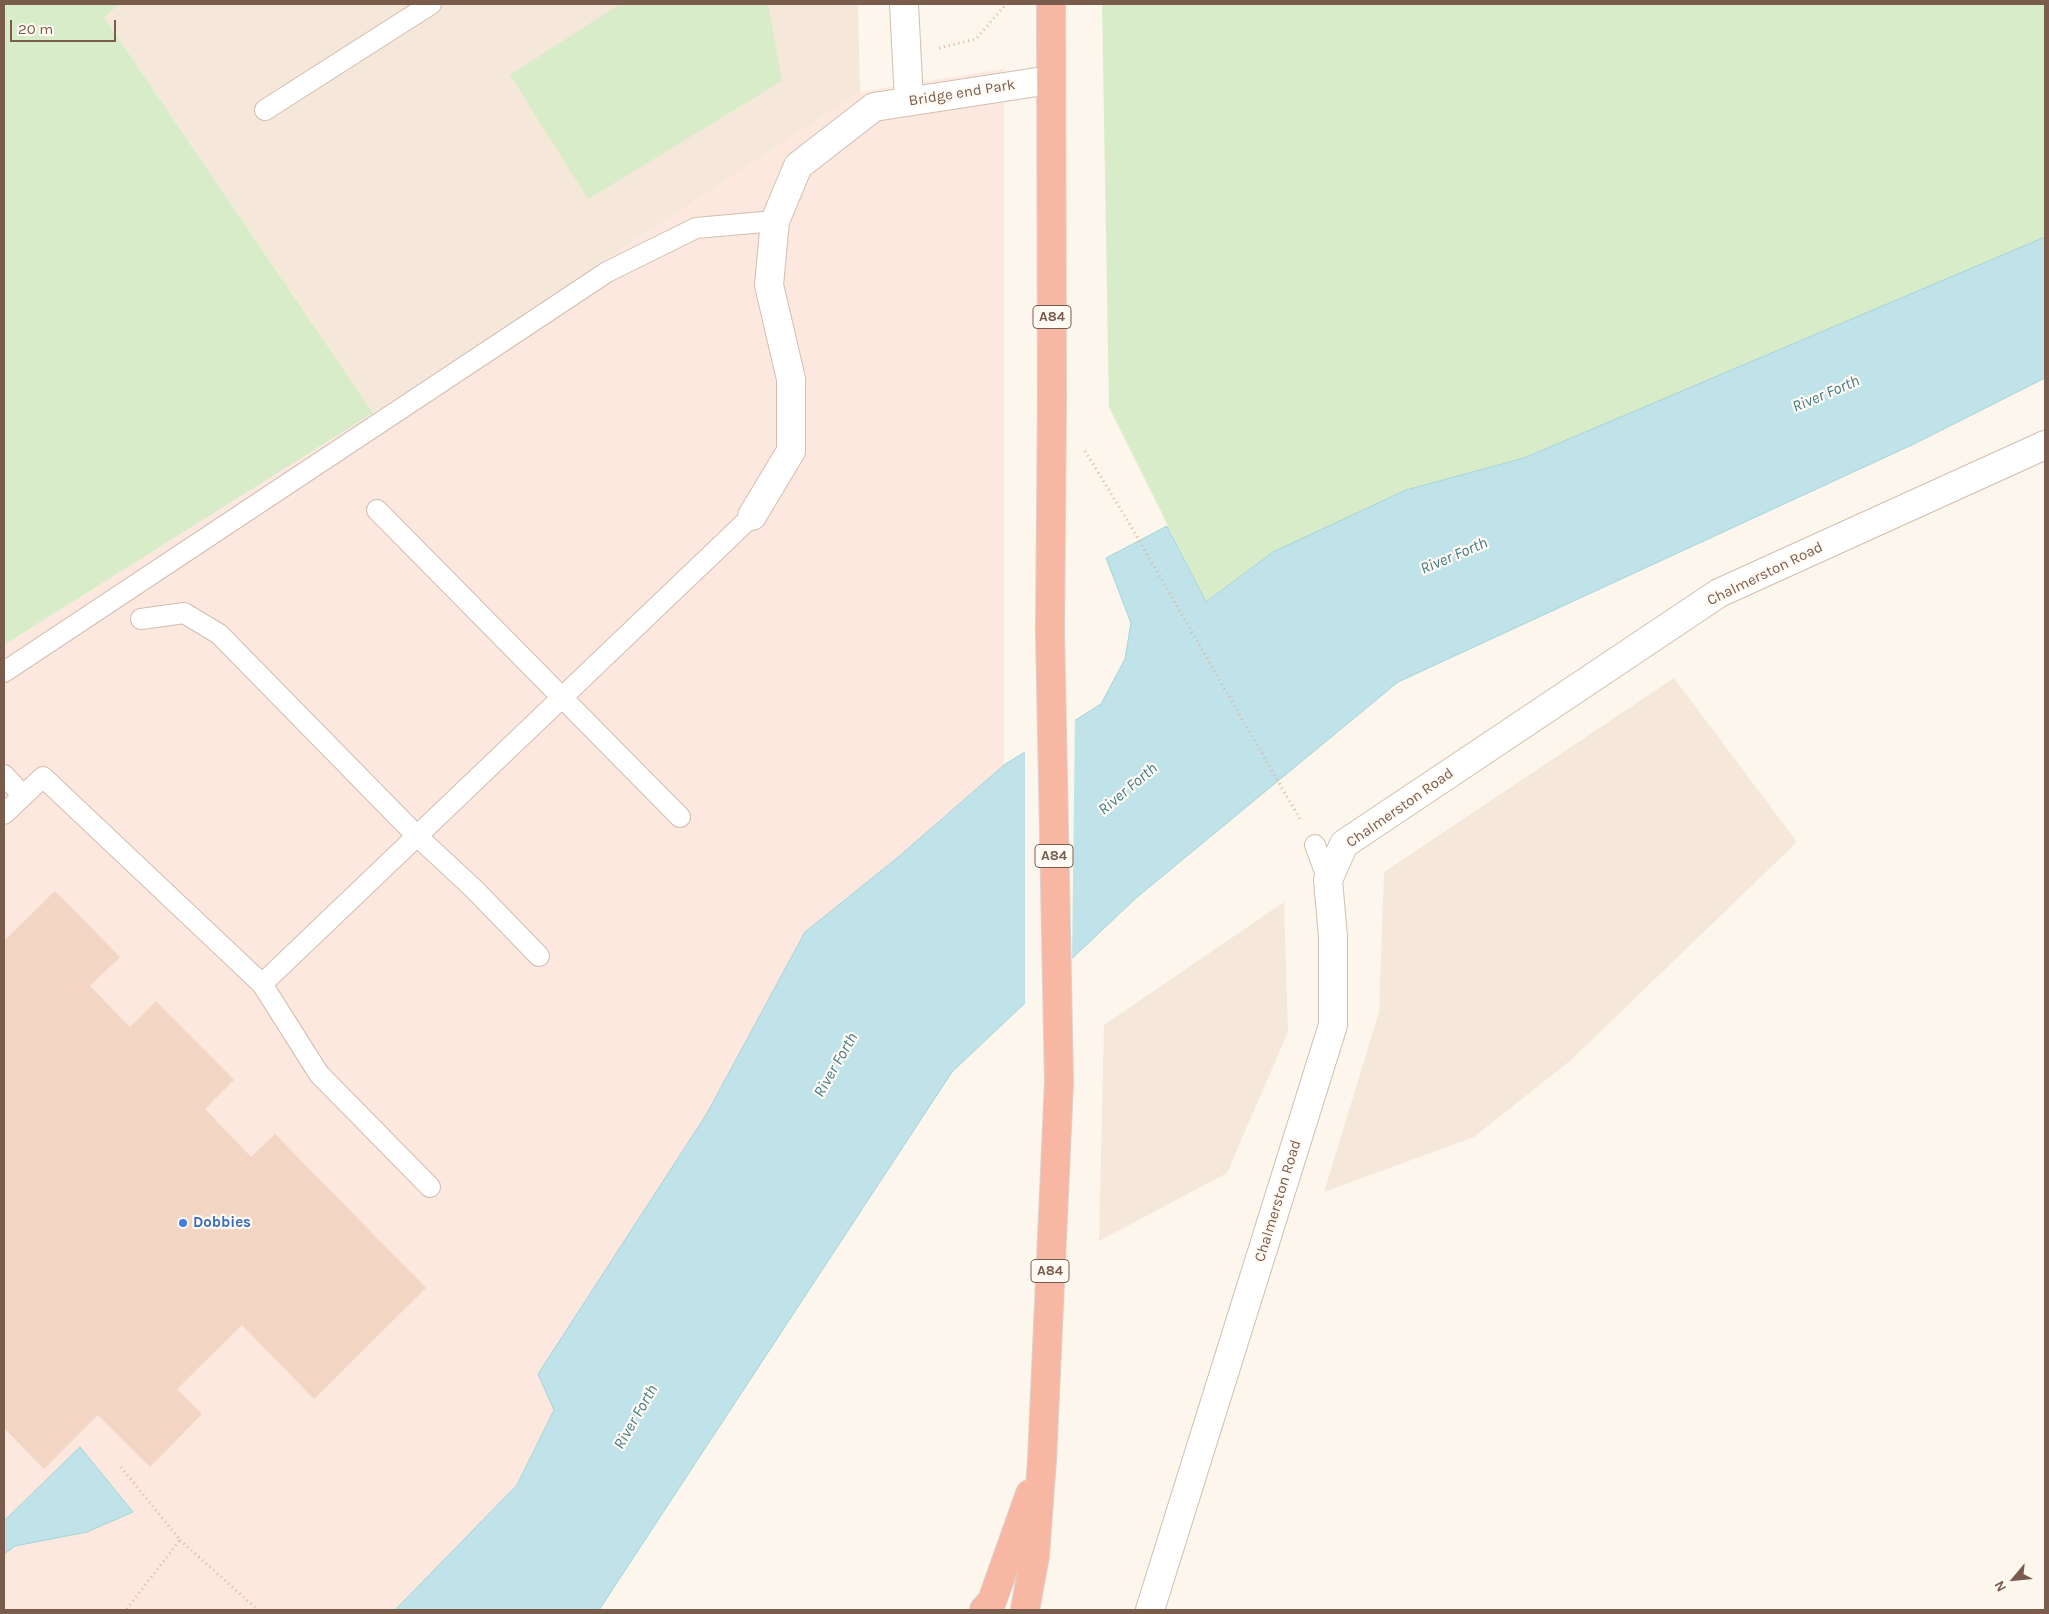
<!DOCTYPE html>
<style>
body{margin:0}
#map{position:relative;width:2049px;height:1614px;overflow:hidden;background:#fdf6ec;font-family:Karla,sans-serif}
canvas{display:block}
.frame{position:absolute;inset:0;border:5px solid #7a5c4d;pointer-events:none}
.north{position:absolute;left:1989px;top:1554px;width:50px;height:50px;-webkit-text-stroke:4px #fffaf3;paint-order:stroke;rotate:242deg;font-size:14px;font-weight:700;line-height:20px;text-align:center;color:#7a5c4d}
.north::after{content:'';display:block;margin:auto;width:18px;height:22px;background:#7a5c4d;clip-path:polygon(50% 0,100% 100%,50% 72%,0 100%)}
.scale{position:absolute;left:10px;top:20px;width:106px;height:22px;box-sizing:border-box;border:2px solid #7a5c4d;border-top:0;padding-left:6px;font-size:15px;line-height:18px;white-space:nowrap;color:#7a5c4d;-webkit-text-stroke:4px #fffaf3;paint-order:stroke}
</style>
<div id="map">
<canvas width="2049" height="1614"></canvas>
<div class="frame"></div>
<div class="north">N</div>
<div class="scale">20 m</div>
</div>
<script>
const g = document.querySelector('canvas').getContext('2d');
g.lineJoin = 'round';
function fillPath(path, color) { g.fillStyle = color; g.fill(path, 'evenodd'); }
const toPath = rows => new Path2D(rows.map(r => 'M' + r).join(''));
function strokePath(path, color, width, dash) { g.strokeStyle = color; g.lineWidth = width; g.lineCap = dash ? 'butt' : 'round'; g.setLineDash(dash || []); g.stroke(path); }
function write(font, color, halo, rows, align = 'center') {
  g.font = font + ' Karla,sans-serif'; g.lineWidth = 4.5; g.setLineDash([]); g.textBaseline = 'middle'; g.strokeStyle = halo; g.fillStyle = color; for (const [text, x, y, turn = 0] of rows) {
    g.save(); g.translate(x, y); g.rotate((+turn || 0) * Math.PI / 180); g.textAlign = isNaN(turn) ? turn : align; if (halo) g.strokeText(text, 0, 0); g.fillText(text, 0, 0); g.restore();
  }
}
fillPath(toPath([
 [120,4,858,4,860,92,373,413,104,17],
 [1674,678,1797,842,1571,1060,1474,1137,1324,1192,1379,1012,1384,872],
 [1284,902,1288,1032,1227,1173,1099,1241,1104,1025]
]), '#f5e8da');
fillPath(toPath([
 [1004,69,1004,765,897,858,805,932,706,1115,517,1485,395,1610,4,1610,4,645,373,413,860,92]
]), '#fde8e0');
fillPath(toPath([
 [4,4,120,4,104,17,373,413,4,645],
 [620,4,768,4,782,81,588,199,510,75],
 [1102,4,2045,4,2045,237,1524,458,1406,490,1273,552,1206,602,1109,407]
]), '#d8ecc9');
const water = toPath([
 [2045,237,2045,378,1914,444,1398,682,1136,898,952,1072,599,1610,395,1610,517,1485,554,1410,538,1374,706,1115,805,932,897,858,1004,765,1101,704,1125,659,1131,623,1106,558,1167,526,1206,602,1273,552,1406,490,1524,458,2045,237],
 [80,1447,133,1512,87,1532,15,1546,4,1554,4,1521,80,1447]
]);
fillPath(water, '#bfe3e8');
strokePath(water, '#a5d3da', 1);
fillPath(toPath([
 [1075,717,1072,962,1025,1006,1025,749]
]), '#fdf6ec');
fillPath(toPath([
 [55,891,120,957,90,986,130,1027,156,1001,234,1080,205,1109,251,1157,275,1134,426,1288,314,1399,242,1325,177,1389,202,1414,150,1467,98,1415,44,1469,4,1428,4,941]
]), '#f3d5c3');
const lane = toPath([
 [265,110,431,4],
 [377,510,680,817],
 [141,619,184,613,219,634,417,836,474,889,539,956],
 [4,672,607,272,696,228,775,221],
 [4,775,23,796],
 [4,814,43,777,262,984,752,516],
 [1315,845,1328,880],
 [262,984,319,1074,430,1187]
]);
const street = toPath([
 [904,4,909,101],
 [752,516,791,451,791,379,769,285,775,221,798,166,874,107,1050,80],
 [1150,1610,1333,1025,1333,937,1328,880,1344,844,1719,593,2045,445]
]);
const highway = toPath([
 [984,1610,992,1601,1030,1494],
 [1025,1610,1035,1555,1042,1460,1059,1082,1050,631,1052,397,1051,4]
]);
strokePath(lane, '#d1beb0', 22);
strokePath(street, '#d1beb0', 30);
strokePath(highway, '#dad1cd', 30);
strokePath(toPath([
 [939,48,976,39,1006,4],
 [1085,451,1129,523,1301,821],
 [121,1467,180,1540,126,1610],
 [180,1540,258,1610]
]), '#d9b8a5', 3, [1, 4]);
strokePath(lane, '#fff', 20);
strokePath(street, '#fff', 28);
strokePath(highway, '#f7b7a3', 28);
for (const [x, y, r, color] of [
 [183,1223,5,"#3f7fe0"]
]) { const dot = new Path2D(); dot.arc(x, y, r, 0, 2 * Math.PI); g.fillStyle = color; g.fill(dot); strokePath(dot, '#fffaf3', 2); }
for (const [x, y, w] of [
 [1052,317,38],
 [1054,856,38],
 [1050,1271,38]
]) { const box = new Path2D(); box.roundRect(x - w / 2, y - 11.5, w, 23, 4); g.fillStyle = '#fffaf3'; g.fill(box); strokePath(box, '#7a5c4d', 1); }
write('bold 14px', '#7a5c4d', null, [
 ["A84",1052,317],
 ["A84",1054,856],
 ["A84",1050,1271]
]);
write('15px', '#7a5c4d', '#fffaf3', [
 ["Bridge end Park",962,93,-9],
 ["Chalmerston Road",1765,574,-26],
 ["Chalmerston Road",1400,808,-35],
 ["Chalmerston Road",1278,1201,-73]
]);
write('bold 15px', '#366cbe', '#fffaf3', [
 ["Dobbies",193,1223]
], 'left');
write('italic 16px', '#437c86', '#fffaf3', [
 ["River Forth",1826,394,-23],
 ["River Forth",1454,556,-23],
 ["River Forth",1128,789,-40],
 ["River Forth",836,1065,-60],
 ["River Forth",636,1417,-60]
]);
</script>
